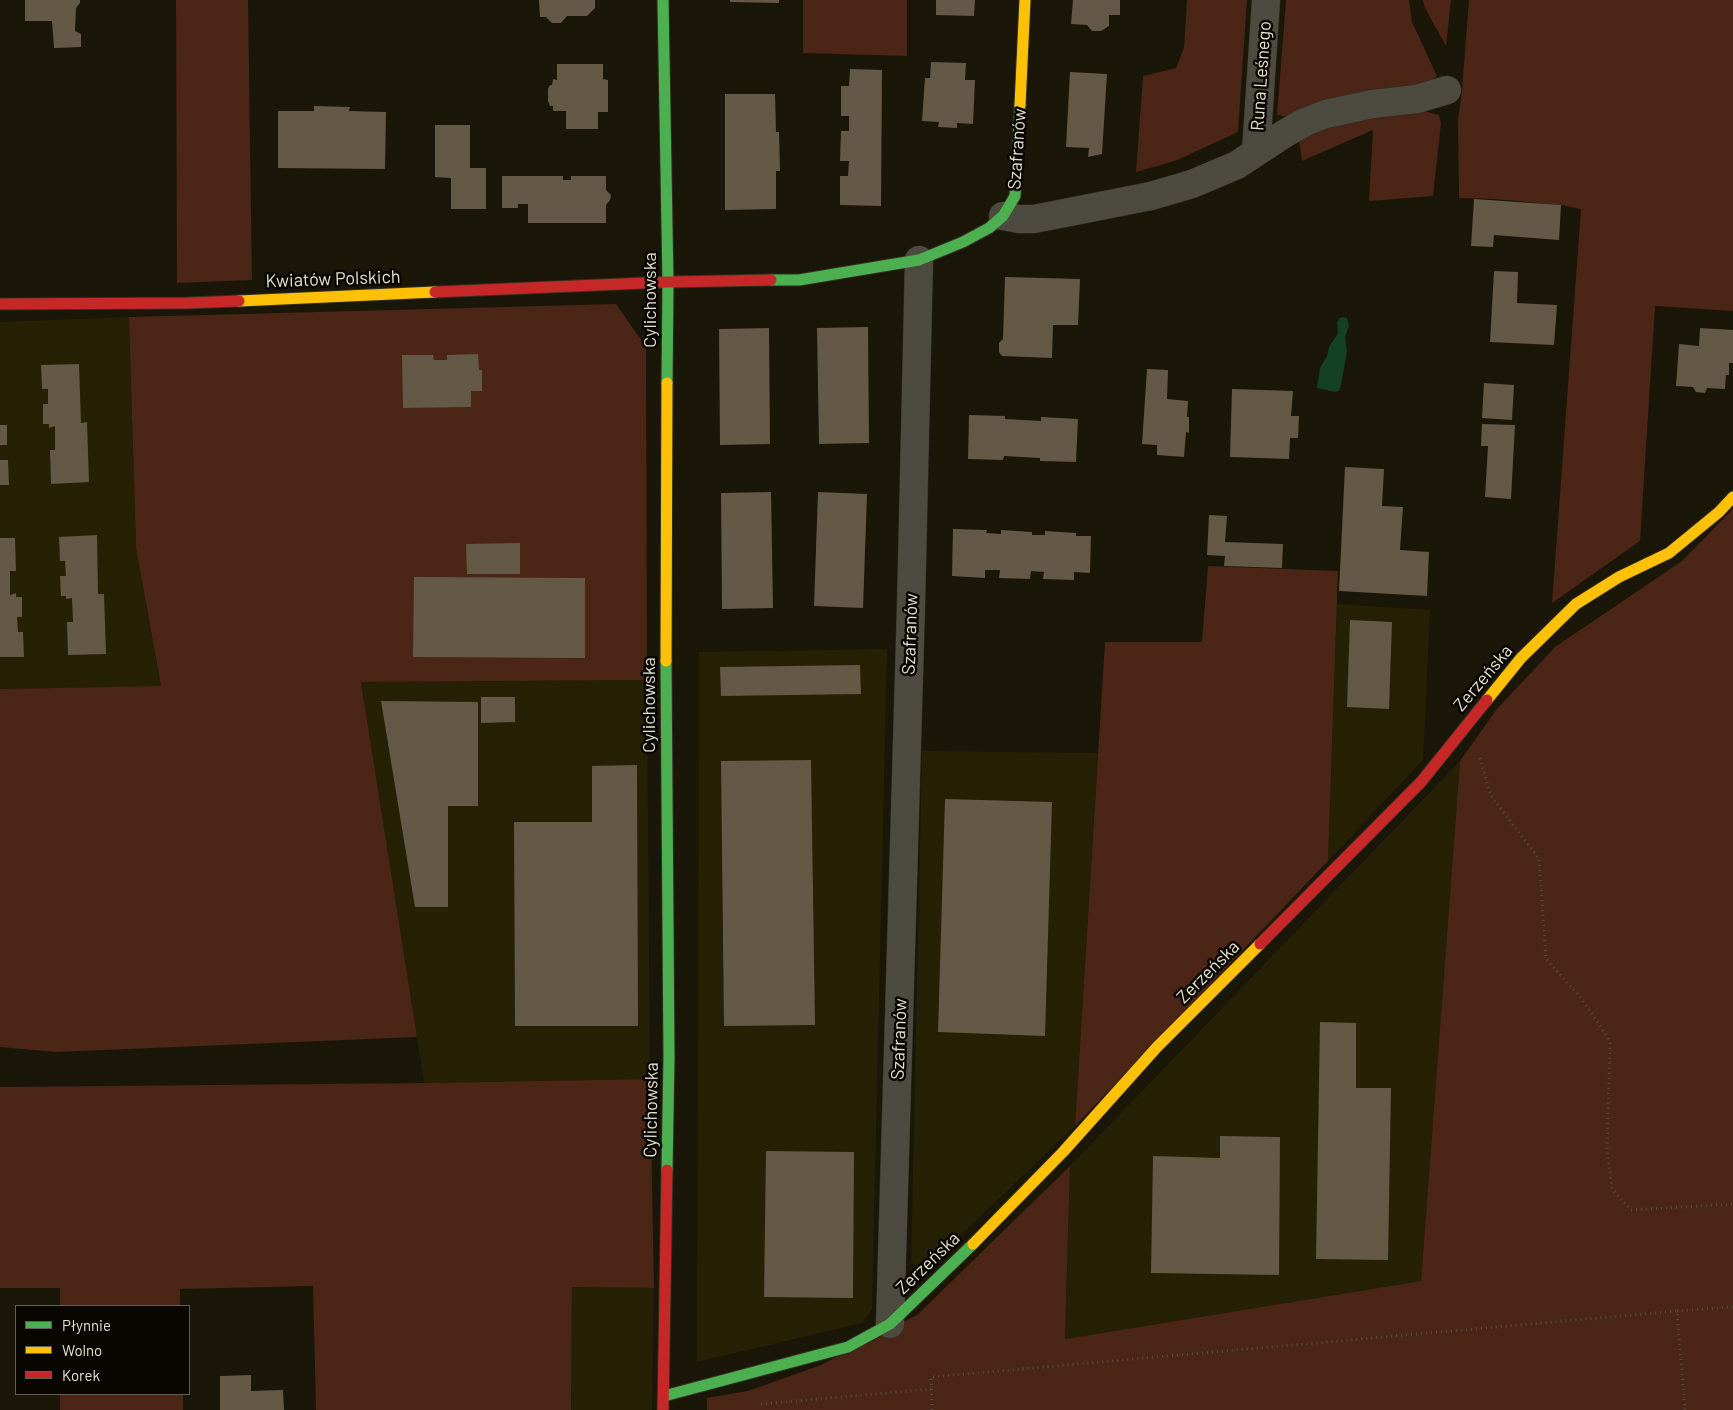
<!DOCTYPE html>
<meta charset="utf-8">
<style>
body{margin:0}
#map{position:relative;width:1733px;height:1410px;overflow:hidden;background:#1a1608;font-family:Barlow,sans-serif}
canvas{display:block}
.legend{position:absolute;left:15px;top:1305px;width:175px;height:90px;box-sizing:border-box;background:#090600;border:1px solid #615e53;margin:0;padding:6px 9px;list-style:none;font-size:15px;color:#e6e2d0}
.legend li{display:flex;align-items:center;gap:10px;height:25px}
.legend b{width:25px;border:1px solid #615e53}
</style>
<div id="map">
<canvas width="1733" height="1410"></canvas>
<ul class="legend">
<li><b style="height:6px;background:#4caf50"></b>Płynnie</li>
<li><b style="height:6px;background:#ffc107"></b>Wolno</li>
<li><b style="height:6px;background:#c62828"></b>Korek</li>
</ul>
</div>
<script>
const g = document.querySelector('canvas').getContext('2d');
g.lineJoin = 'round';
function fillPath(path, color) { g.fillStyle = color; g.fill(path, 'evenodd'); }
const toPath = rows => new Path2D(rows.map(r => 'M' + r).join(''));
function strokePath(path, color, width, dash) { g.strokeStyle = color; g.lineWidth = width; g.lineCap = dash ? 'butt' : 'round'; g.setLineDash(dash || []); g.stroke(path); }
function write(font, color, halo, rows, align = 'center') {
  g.font = font + ' Barlow,sans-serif'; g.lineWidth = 5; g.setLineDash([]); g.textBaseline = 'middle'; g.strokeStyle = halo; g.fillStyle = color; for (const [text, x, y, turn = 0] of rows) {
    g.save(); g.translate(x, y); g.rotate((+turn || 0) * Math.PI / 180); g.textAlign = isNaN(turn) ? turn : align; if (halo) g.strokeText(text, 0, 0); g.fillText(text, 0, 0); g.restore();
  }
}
fillPath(toPath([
 [129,317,136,548,161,687,0,689,0,322],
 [1337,604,1430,610,1423,760,1328,861],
 [887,649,872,1309,862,1323,697,1362,699,652],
 [647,680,650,1079,424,1083,361,682],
 [922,751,1098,753,1075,1126,924,1270,911,1263],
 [1460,761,1421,1281,1065,1339,1070,1166],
 [572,1287,654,1288,652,1410,571,1410]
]), '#262005');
fillPath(toPath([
 [176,0,248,0,252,280,177,283],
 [803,0,907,0,907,56,803,53],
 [1187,0,1247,0,1238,132,1175,161,1136,172,1143,76,1176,68,1184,48],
 [1286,0,1409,0,1412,22,1437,76,1425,85,1289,117,1277,115],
 [1423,0,1451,0,1446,46,1425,8],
 [1469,0,1733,0,1733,311,1655,306,1640,541,1552,603,1581,209,1561,205,1495,199,1459,198,1458,120,1462,90],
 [1376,112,1428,112,1439,115,1441,123,1433,196,1369,201,1373,130,1302,161,1299,140,1324,125],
 [616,304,646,347,647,680,361,682,417,1037,56,1052,0,1047,0,689,161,686,136,548,129,317],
 [1733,509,1733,1410,707,1410,707,1398,748,1391,821,1365,917,1315,1070,1166,1065,1339,1421,1281,1460,761,1496,710,1555,647,1682,561],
 [1208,566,1338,571,1328,861,1075,1126,1105,642,1202,642],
 [650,1079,654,1288,572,1287,571,1410,316,1410,313,1286,180,1289,180,1306,60,1306,60,1288,0,1288,0,1087,424,1083],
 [60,1394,183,1394,183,1410,60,1410]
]), '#4b2515');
fillPath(toPath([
 [1343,317,1347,318,1349,326,1345,337,1347,351,1341,385,1339,391,1335,392,1317,388,1320,368,1327,356,1329,347,1338,333,1337,322,1340,318]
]), '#144122');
fillPath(toPath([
 [25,0,80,0,80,3,76,8,75,31,81,34,81,47,54,48,52,21,25,21],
 [539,0,595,0,595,8,587,16,567,16,561,23,552,23,546,17,540,17],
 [730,0,779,0,779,3,730,2],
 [936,0,975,0,974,16,936,15],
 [1073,0,1120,0,1120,15,1109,15,1109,26,1101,31,1092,31,1087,25,1071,24],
 [931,62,966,63,965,80,975,80,973,124,957,123,957,128,938,127,939,122,922,121,925,78,930,78],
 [557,64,603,64,603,79,608,80,608,112,598,112,598,129,566,129,566,111,553,111,553,106,550,106,548,101,548,89,550,85,552,85,553,79,557,80],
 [850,69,882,70,881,206,840,205,840,176,848,176,849,161,840,161,841,131,849,131,849,116,841,116,841,86,849,86],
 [1070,72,1107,74,1102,154,1088,157,1089,148,1066,147],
 [725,94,775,94,776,132,779,132,780,171,776,171,776,209,725,210],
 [314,106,350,107,349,111,386,112,385,169,278,168,278,111,314,111],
 [435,125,470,125,470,168,486,168,486,209,451,209,451,178,435,177],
 [502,176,563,176,563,180,571,180,571,176,606,176,606,190,611,195,610,200,606,205,606,223,528,223,528,204,518,204,518,208,502,208],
 [1474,199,1561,205,1559,240,1494,235,1493,247,1471,246],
 [1494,271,1518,272,1517,303,1557,305,1554,345,1490,342],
 [1005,277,1080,279,1078,325,1053,325,1052,358,1002,356,999,352,999,343,1003,339],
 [868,327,869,443,819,444,817,328],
 [769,328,770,444,720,445,719,329],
 [1700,328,1733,330,1733,363,1729,363,1729,375,1726,375,1725,389,1707,388,1705,393,1696,392,1693,387,1676,386,1679,344,1699,346],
 [478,354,479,370,482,370,482,391,471,391,471,407,403,408,402,355,433,355,434,360,447,360,447,355],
 [79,364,81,423,87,422,89,482,51,484,50,450,55,450,55,426,49,428,49,424,43,424,43,404,48,404,48,389,42,389,41,365],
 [1147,369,1168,370,1167,399,1188,401,1187,417,1189,417,1189,433,1186,432,1184,457,1157,455,1157,445,1142,444],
 [1484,383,1514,385,1512,420,1482,418],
 [1232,389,1293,391,1291,416,1299,416,1298,438,1290,438,1289,459,1230,457],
 [969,415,1005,416,1005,419,1041,421,1041,417,1078,419,1076,462,1040,461,1040,458,1004,456,1003,460,968,459],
 [1482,424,1515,425,1511,499,1485,497,1488,446,1481,446],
 [0,425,7,425,7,445,0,445],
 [0,460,8,460,9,485,0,485],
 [1345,467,1384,469,1382,506,1403,507,1400,550,1429,552,1427,596,1339,591],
 [771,492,773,608,722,609,721,493],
 [818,492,867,494,863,608,814,606],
 [1209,515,1227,516,1225,542,1283,544,1282,568,1224,566,1225,556,1207,555],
 [953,529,987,530,986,533,1001,534,1001,530,1032,532,1032,535,1045,535,1045,531,1076,533,1076,536,1091,536,1090,573,1074,572,1074,580,1043,579,1044,572,1031,571,1030,579,999,578,1000,570,985,570,985,578,952,576],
 [97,535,98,594,104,594,106,654,68,655,67,622,73,622,72,598,66,599,66,596,61,596,60,576,66,576,65,561,60,561,59,537],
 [0,538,15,538,16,571,10,571,10,595,16,593,16,597,22,597,22,617,17,617,18,632,23,632,24,657,0,657],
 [520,543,520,574,467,574,466,544],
 [414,577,585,578,585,658,413,657],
 [1350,620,1392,622,1389,709,1347,707],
 [860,665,861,694,721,696,720,667],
 [481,697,515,697,515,722,481,723],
 [381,701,478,702,478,806,448,806,448,907,415,907],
 [811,760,815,1025,724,1026,721,761],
 [637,765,638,1026,515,1026,514,822,592,822,592,766],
 [945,799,1052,802,1045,1036,938,1032],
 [1320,1022,1356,1023,1356,1088,1391,1088,1388,1260,1316,1259],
 [1220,1136,1280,1137,1279,1275,1151,1273,1153,1156,1220,1158],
 [766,1151,854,1152,853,1298,764,1297],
 [251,1375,251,1391,283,1390,284,1410,220,1410,220,1376]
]), '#645947');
const street = toPath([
 [1256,152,1266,0],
 [1003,216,1019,219,1034,219,1151,196,1192,184,1237,165,1284,134,1305,122,1326,114,1372,104,1417,99,1447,90],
 [890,1324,911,606,919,260]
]);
const fast = toPath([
 [663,0,668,282,667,383],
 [771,280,799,280,919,260,963,242,989,228,1003,216,1015,196,1020,105],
 [666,661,669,1058,667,1170],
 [664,1396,848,1347,890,1324,973,1244]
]);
const slow = toPath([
 [1020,105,1025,0],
 [239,301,435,292],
 [666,661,667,383],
 [1487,700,1521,658,1576,604,1619,577,1669,553,1719,512,1733,497],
 [973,1244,1063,1152,1157,1047,1260,944]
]);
const jam = toPath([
 [435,292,668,282,771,280],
 [0,304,188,303,239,301],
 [1260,944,1421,782,1487,700],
 [663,1410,667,1170]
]);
strokePath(street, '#322f26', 29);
strokePath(fast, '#322f26', 13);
strokePath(slow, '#322f26', 13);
strokePath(jam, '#322f26', 13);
strokePath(toPath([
 [1480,758,1491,796,1539,859,1546,959,1581,998,1610,1041,1607,1150,1612,1189,1631,1210,1733,1204],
 [1677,1311,1733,1307],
 [761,1404,931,1389],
 [932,1410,931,1377,1677,1311,1685,1410]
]), '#525044', 3, [1, 4]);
strokePath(street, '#4d4b3f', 28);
strokePath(fast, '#4caf50', 11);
strokePath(slow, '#ffc107', 11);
strokePath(jam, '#c62828', 11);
write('18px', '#e6e2d0', '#090600', [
 ["Runa Leśnego",1261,76,-86],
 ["Szafranów",1017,149,-86],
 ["Kwiatów Polskich",333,279,-2],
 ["Cylichowska",650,300,-90],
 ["Szafranów",910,634,-88],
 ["Zerzeńska",1483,678,-50],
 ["Cylichowska",649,705,-90],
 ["Zerzeńska",1208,972,-45],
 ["Szafranów",899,1039,-88],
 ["Cylichowska",651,1110,-89],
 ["Zerzeńska",928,1263,-44]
]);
</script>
